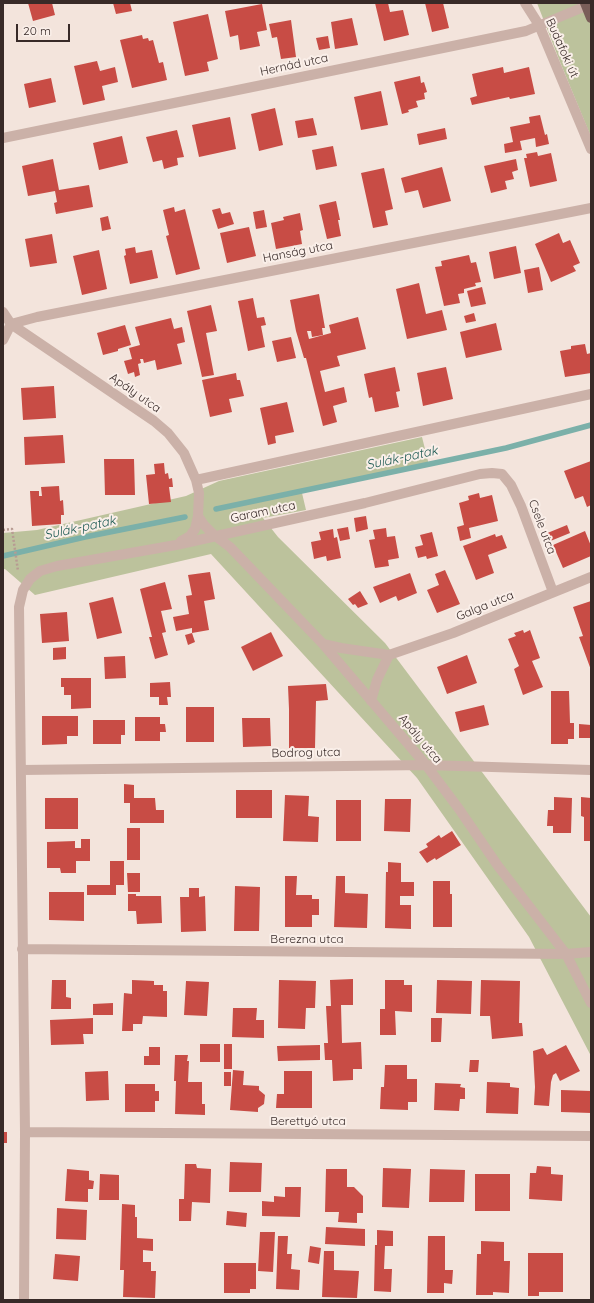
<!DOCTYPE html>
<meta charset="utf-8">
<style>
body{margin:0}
#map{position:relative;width:594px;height:1303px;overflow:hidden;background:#f3e4dc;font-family:Quicksand,sans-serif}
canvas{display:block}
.frame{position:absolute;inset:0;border:4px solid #382a28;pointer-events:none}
.scale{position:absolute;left:16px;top:24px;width:54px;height:18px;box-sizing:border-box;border:2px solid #382a28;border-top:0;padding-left:5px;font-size:12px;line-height:14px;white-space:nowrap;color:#382a28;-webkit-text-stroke:3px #faefe9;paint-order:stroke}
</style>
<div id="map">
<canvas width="594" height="1303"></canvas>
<div class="frame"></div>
<div class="scale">20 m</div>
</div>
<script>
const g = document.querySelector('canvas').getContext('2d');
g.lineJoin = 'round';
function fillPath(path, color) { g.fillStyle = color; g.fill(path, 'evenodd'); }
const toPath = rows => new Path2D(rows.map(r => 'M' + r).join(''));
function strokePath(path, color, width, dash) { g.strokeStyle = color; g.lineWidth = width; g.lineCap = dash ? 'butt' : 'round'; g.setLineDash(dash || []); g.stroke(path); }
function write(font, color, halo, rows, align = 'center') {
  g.font = font + ' Quicksand,sans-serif'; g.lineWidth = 4; g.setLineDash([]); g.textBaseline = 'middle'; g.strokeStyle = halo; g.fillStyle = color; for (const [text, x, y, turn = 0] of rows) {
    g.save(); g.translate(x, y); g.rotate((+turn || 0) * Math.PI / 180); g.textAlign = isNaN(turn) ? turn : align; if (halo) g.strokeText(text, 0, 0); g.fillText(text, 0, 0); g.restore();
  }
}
fillPath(toPath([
 [537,3,591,3,591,137,560,62],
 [422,437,429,465,302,493,306,510,263,518,278,537,385,643,591,917,591,1056,529,937,417,778,211,554,35,595,5,569,3,569,3,533,37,530,186,496,219,481]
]), '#bcc29c');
strokePath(toPath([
 [216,509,506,448,591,425],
 [3,556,85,537,185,517]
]), '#7bb0a9', 5.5);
fillPath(toPath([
 [28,3,52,3,55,15,33,21],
 [113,3,130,3,132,11,116,14],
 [375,3,388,3,390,12,403,10,409,35,384,41],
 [425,3,443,3,449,28,432,32],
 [262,4,267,30,257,32,260,46,240,50,238,35,230,37,225,11],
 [208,14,218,59,207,62,209,71,185,76,173,22],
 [352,18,358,45,335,49,331,22],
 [291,20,296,57,281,59,277,37,272,38,269,24],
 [142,35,143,39,148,38,149,41,153,40,159,63,163,62,167,80,132,88,120,40],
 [328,36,330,48,319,50,316,38],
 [97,61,100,71,115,67,118,82,102,86,105,100,83,105,74,66],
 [503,67,504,73,529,67,535,94,510,99,509,97,472,105,470,98,477,96,472,74],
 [420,76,421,83,424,82,427,92,424,93,425,99,416,101,418,107,408,110,409,112,402,114,394,82],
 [51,78,56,102,29,108,24,84],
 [381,91,388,125,361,130,354,97],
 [275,108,283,145,259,151,251,114],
 [540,115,545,135,547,134,549,144,536,147,535,138,520,141,522,150,505,153,504,144,513,142,510,127,530,123,529,117],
 [230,117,236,149,199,157,192,125],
 [313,118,317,135,298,138,295,121],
 [445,128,447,139,419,145,417,134],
 [177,130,184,157,177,158,178,165,164,169,162,160,153,162,146,137],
 [122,136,128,163,99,170,93,143],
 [333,146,337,166,316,170,312,150],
 [537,152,538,156,551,153,557,181,530,187,524,158,527,158,526,154],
 [53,159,59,190,89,185,93,207,56,214,54,203,57,202,55,191,28,196,22,166],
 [516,159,518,170,512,172,514,179,505,181,507,189,491,193,484,166],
 [442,167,451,201,423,208,418,190,405,193,401,178],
 [384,168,393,209,385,211,388,225,373,228,361,173],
 [336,201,340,220,338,220,341,236,327,239,319,205],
 [174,207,175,212,185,209,200,269,176,275,166,236,169,235,163,210],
 [220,208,222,214,230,212,234,224,218,229,212,210],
 [264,210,267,227,256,229,253,212],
 [300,213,303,230,300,231,302,244,276,249,271,223,284,220,283,217],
 [108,216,111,229,102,231,100,218],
 [249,227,256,256,227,263,220,233],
 [559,233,563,243,570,240,580,263,573,266,576,271,551,282,535,244],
 [52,234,57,263,30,267,25,239],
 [516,246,521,273,494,279,489,252],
 [135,247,136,253,152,250,158,278,130,284,124,256,126,255,125,249],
 [99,250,107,289,82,295,73,256],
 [469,255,471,263,476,262,481,282,475,283,476,286,464,289,464,293,458,294,460,303,444,306,435,267,442,266,441,261],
 [539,267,543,290,528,293,524,270],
 [419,283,426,314,442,310,447,330,407,339,396,289],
 [482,287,486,304,471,307,467,291],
 [319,294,325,328,322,328,323,335,312,337,311,331,307,331,309,339,331,333,329,325,358,317,366,349,337,356,340,366,320,371,325,392,344,387,347,402,333,406,337,422,323,426,306,358,304,358,296,331,290,300],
 [253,298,257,318,264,317,266,325,261,326,265,347,248,351,238,301],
 [211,305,217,331,206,333,214,375,202,377,187,311],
 [474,313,476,321,466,323,464,316],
 [171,318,174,329,182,327,185,342,177,344,182,364,157,370,155,360,144,363,143,359,140,359,141,363,138,364,140,375,135,377,134,372,128,374,124,361,132,359,129,348,140,345,135,327],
 [496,323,502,350,466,358,460,332],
 [125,325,131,345,118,349,118,351,103,355,97,333],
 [291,337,296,358,277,362,272,341],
 [585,344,587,354,591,353,591,373,565,377,560,351,571,349,571,346],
 [395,367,400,391,396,392,399,407,375,412,372,397,369,398,364,374],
 [446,367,453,399,423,406,417,373],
 [236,373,237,380,240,380,244,396,229,399,232,412,210,417,202,380],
 [54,386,56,418,23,420,21,388],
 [287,402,294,432,275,436,276,443,268,445,260,408],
 [63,435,65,463,25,465,24,437],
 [104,459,134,459,135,495,105,495],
 [591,461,591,505,587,507,583,496,575,499,564,471],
 [164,463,165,474,168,473,169,479,172,478,173,487,169,487,171,502,149,504,146,475,155,474,154,464],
 [59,486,60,501,63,500,64,515,61,515,61,524,32,526,30,491,39,491,39,496,42,496,41,487],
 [479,493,480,498,492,495,498,521,469,528,471,538,460,541,457,527,464,525,459,503,469,500,468,496],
 [366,516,368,529,356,532,354,518],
 [567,525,570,533,548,542,545,534],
 [348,527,350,539,340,541,337,529],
 [386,528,387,537,395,536,399,558,388,560,389,566,375,568,369,540,375,539,373,530],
 [333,529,334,538,337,537,341,558,327,561,326,556,314,559,311,542,321,540,319,532],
 [585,531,591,546,591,556,563,568,553,545],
 [432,532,438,556,427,559,426,556,418,558,415,547,423,545,420,535],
 [495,534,496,537,502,535,507,548,488,555,494,573,476,580,463,546],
 [445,570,460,604,437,613,427,590,439,585,435,574],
 [210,572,215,599,204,601,209,630,192,633,195,642,188,645,185,635,192,633,192,628,176,631,173,617,189,614,186,596,192,595,188,575],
 [410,573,417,593,398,601,396,596,380,603,373,587],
 [165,582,172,609,161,611,166,632,162,633,168,655,155,659,149,637,152,637,140,589],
 [360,591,368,604,358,608,355,604,353,605,348,599],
 [113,597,122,633,97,639,89,603],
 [591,601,591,670,579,637,583,636,573,607],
 [67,612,69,641,42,643,40,614],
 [523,630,524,633,530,630,540,658,532,661,543,687,523,695,514,669,519,666,508,639,516,636,514,633],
 [271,632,283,656,253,671,241,647],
 [66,647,66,659,53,660,53,648],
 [467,655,477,683,447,694,437,667],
 [125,656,126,678,105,679,104,657],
 [61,678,91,678,91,708,71,709,71,695,64,695,64,687,61,687],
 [170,682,171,697,167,697,168,705,159,705,159,697,150,697,150,683],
 [326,684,328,700,316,701,315,748,289,748,289,709,288,686],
 [551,691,569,691,570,723,574,723,574,739,568,739,568,744,551,744],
 [484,705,489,725,460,732,455,712],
 [186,707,214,707,214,742,186,742],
 [42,716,78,716,78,736,67,736,67,744,42,745],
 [135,717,160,717,160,724,165,724,166,732,160,732,160,741,135,741],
 [242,718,270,718,271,746,243,747],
 [93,720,125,720,125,735,121,735,121,744,93,744],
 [579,724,591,725,591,738,579,738],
 [124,784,134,785,134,798,155,798,156,810,164,810,164,823,130,823,130,803,124,803],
 [236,790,272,790,272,818,236,818],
 [285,795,309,796,308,816,319,817,318,842,283,841],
 [554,797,572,798,571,833,553,833,553,826,547,826,548,810,554,810],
 [581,797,591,798,591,841,584,841,584,817,581,816],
 [45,798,78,798,78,829,45,829],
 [385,799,411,799,410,832,384,831],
 [336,800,361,800,361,841,336,841],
 [127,828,140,828,140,860,127,860],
 [452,831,461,845,436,860,435,858,427,863,419,852,428,847,426,844,439,835,441,838],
 [81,839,90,839,90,861,76,861,76,873,61,873,60,868,47,868,47,842,75,841,75,848,81,848],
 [110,861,124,861,124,885,116,885,116,895,87,895,87,885,110,885],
 [388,862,401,863,401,882,414,882,414,896,400,896,400,905,411,905,411,929,385,928,386,872,388,872],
 [127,873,140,873,140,892,128,892],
 [285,876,297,876,296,895,312,895,312,899,319,899,319,915,312,915,312,927,285,927],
 [336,876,345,876,345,893,368,894,367,928,334,927],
 [433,881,450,881,450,894,452,894,452,927,433,927],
 [235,886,260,887,259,931,234,931],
 [189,888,199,888,199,897,205,896,206,931,181,932,180,897,189,897],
 [49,892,84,892,84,921,49,920],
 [128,894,136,894,136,896,161,896,162,923,137,924,136,911,128,911],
 [353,979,353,1005,341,1005,342,1043,361,1042,362,1069,353,1069,353,1080,333,1081,332,1060,325,1060,324,1043,328,1043,326,1006,331,1006,330,980],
 [52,980,66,980,66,997,71,998,71,1009,51,1009],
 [132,980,154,981,154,985,163,985,163,991,167,991,167,1017,143,1016,142,1024,133,1024,133,1031,122,1031,124,993,132,994],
 [279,980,316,981,315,1008,306,1008,305,1029,278,1028],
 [385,980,404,980,404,985,412,985,412,1012,395,1011,396,1035,380,1035,380,1009,385,1009],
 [437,980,472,981,471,1014,436,1013],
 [481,980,520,981,519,1023,522,1023,523,1036,492,1039,490,1016,480,1016],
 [186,981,209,982,207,1016,184,1015],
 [113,1003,113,1015,93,1015,93,1004],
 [233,1008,257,1008,256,1020,264,1020,264,1038,232,1037],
 [93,1018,93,1034,83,1034,84,1044,51,1045,50,1020],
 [431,1018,442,1018,441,1042,431,1042],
 [200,1044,220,1044,220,1062,200,1062],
 [224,1044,232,1044,232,1069,224,1069],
 [320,1045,320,1060,278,1061,277,1046],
 [566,1045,580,1071,560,1081,556,1073,553,1075,551,1082,549,1106,534,1105,535,1087,533,1051,543,1048,547,1055],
 [149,1047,160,1047,160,1065,144,1065,144,1056,149,1056],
 [175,1055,188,1055,187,1061,189,1061,188,1082,202,1082,202,1104,205,1104,205,1115,175,1114,176,1081,174,1081],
 [470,1060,479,1060,478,1072,469,1072],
 [385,1065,407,1065,407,1079,417,1079,417,1102,408,1102,408,1110,380,1109,381,1087,384,1087],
 [233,1070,244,1071,243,1085,259,1086,259,1090,265,1095,264,1104,258,1108,258,1112,230,1110],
 [108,1071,109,1100,86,1101,85,1072],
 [284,1071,312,1071,312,1108,276,1108,277,1094,284,1094],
 [224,1072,231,1072,231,1086,224,1086],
 [487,1082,510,1083,510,1087,519,1088,518,1114,486,1113],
 [435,1083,461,1084,460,1087,465,1088,465,1099,460,1099,459,1111,434,1110],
 [125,1084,155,1084,155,1091,159,1091,159,1101,155,1101,155,1112,125,1112],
 [561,1090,591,1091,591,1113,561,1112],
 [3,1132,7,1132,7,1143,3,1143],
 [230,1162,262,1163,261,1192,229,1192],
 [185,1164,196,1164,197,1168,211,1169,210,1203,192,1202,191,1221,179,1221,179,1199,184,1199],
 [537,1166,551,1167,551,1174,563,1175,562,1201,529,1199,530,1173,536,1173],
 [383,1168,411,1169,409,1208,382,1207],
 [67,1169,89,1171,89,1180,94,1181,93,1189,88,1189,88,1202,65,1201],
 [326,1169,347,1169,347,1187,354,1187,363,1196,363,1213,357,1213,357,1223,338,1222,339,1212,325,1212],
 [430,1169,465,1170,464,1202,429,1202],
 [100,1174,119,1175,119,1200,99,1200],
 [475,1174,510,1174,510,1211,475,1211],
 [285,1187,301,1187,300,1217,262,1216,262,1201,274,1202,274,1196,285,1197],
 [122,1204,135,1205,135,1217,137,1217,137,1238,153,1239,153,1251,143,1250,143,1262,151,1262,151,1271,156,1271,155,1298,123,1297,124,1270,120,1270],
 [57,1208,87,1210,86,1240,56,1239],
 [227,1211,247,1213,246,1227,226,1225],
 [326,1227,365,1229,365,1246,325,1244],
 [377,1230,393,1231,393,1246,385,1246,384,1269,392,1269,391,1292,374,1291,375,1245,377,1245],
 [260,1232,275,1232,273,1272,258,1271],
 [278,1236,288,1236,287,1254,292,1254,291,1269,300,1270,299,1290,276,1289],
 [428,1236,445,1236,445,1270,453,1270,452,1284,444,1283,444,1293,427,1293],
 [481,1241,504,1242,504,1261,510,1261,509,1293,493,1292,493,1295,476,1295,477,1254,481,1254],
 [310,1246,321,1248,319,1264,308,1262],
 [324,1251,334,1251,334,1270,359,1271,357,1298,322,1297],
 [528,1253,563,1253,563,1292,539,1292,539,1296,528,1296],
 [55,1254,80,1256,78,1281,53,1279],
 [224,1263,256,1263,256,1289,250,1289,250,1293,224,1293]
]), '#c84c45');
strokePath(toPath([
 [3,530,12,529,18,571]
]), '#b79b92', 2.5, [2, 2]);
strokePath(toPath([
 [525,3,539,25,591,149],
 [3,138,526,31,586,6],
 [3,312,11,324,154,421,168,433,184,453,196,480,199,493,198,516,195,529,190,536,181,541],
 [11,324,37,317,591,208],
 [3,340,11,324],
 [196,480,591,394],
 [198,516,204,525,214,535,230,547,323,644,426,765,459,809,498,866,566,954,591,1003],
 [323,644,341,648,389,655,453,633,591,577],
 [371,701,377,680,389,655],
 [22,770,426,765,591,770],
 [22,949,566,954,591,952],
 [25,1132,591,1136],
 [24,1300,25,1132,19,607,23,590,30,579,40,571,57,566,176,545,365,503,480,474,492,473,502,474,511,485,521,506,553,592]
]), '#cbb1a8', 10);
strokePath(toPath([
 [585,3,591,18]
]), '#7a5e59', 10);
write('12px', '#382a28', '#faefe9', [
 ["Budafoki út",562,48,66],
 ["Hernád utca",294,65,-12],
 ["Hanság utca",298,252,-11],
 ["Apály utca",135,393,35],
 ["Garam utca",263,512,-12],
 ["Csele utca",542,527,69],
 ["Galga utca",485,606,-22],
 ["Apály utca",420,739,50],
 ["Bodrog utca",306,753,-1],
 ["Berezna utca",307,939],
 ["Berettyó utca",308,1121]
]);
write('italic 13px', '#1d5a53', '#faefe9', [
 ["Sulák-patak",402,458,-12],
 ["Sulák-patak",80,528,-12]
]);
</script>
